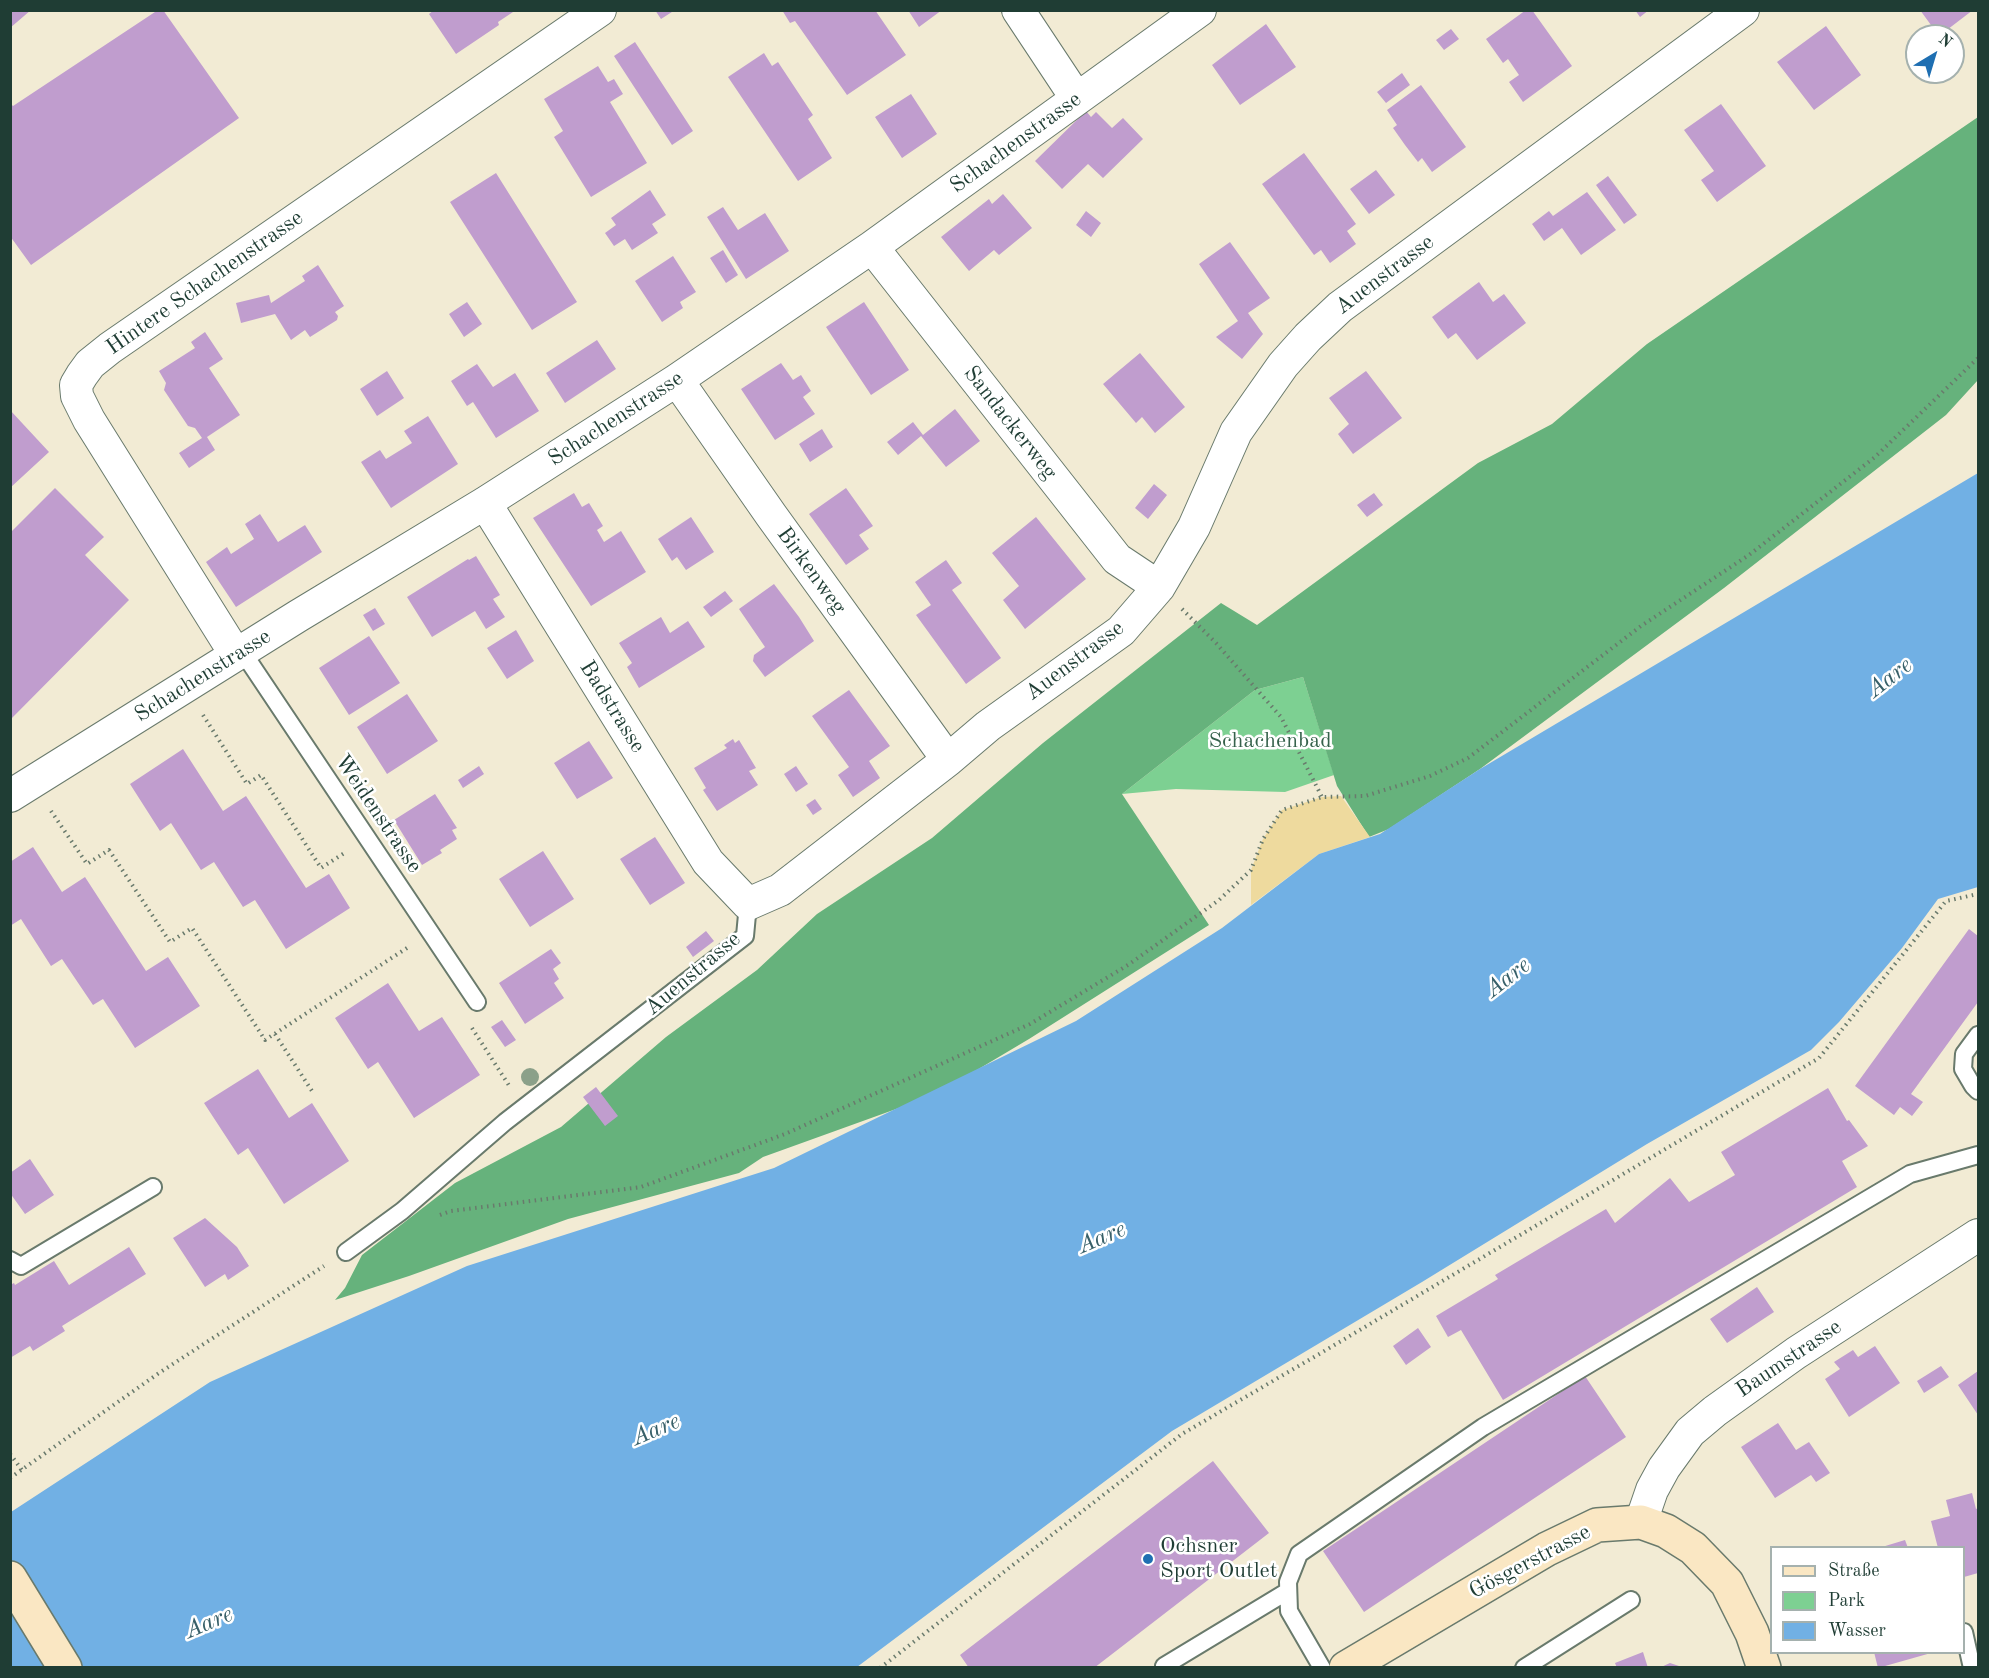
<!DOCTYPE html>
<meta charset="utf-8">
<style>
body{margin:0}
#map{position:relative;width:1989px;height:1678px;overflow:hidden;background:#f2ebd4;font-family:"Old Standard TT",serif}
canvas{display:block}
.frame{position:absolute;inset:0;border:12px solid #1f3d34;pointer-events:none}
.legend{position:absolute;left:1770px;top:1546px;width:195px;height:108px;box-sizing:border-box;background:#fff;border:2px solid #a5b1ae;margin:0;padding:8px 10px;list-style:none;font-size:18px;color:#1f3d34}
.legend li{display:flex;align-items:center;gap:12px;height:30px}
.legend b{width:30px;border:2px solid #a5b1ae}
.north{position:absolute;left:1905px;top:24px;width:60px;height:60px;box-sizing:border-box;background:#fff;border:2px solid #a5b1ae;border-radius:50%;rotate:38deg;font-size:16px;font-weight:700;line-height:24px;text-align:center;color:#1f3d34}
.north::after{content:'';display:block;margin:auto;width:21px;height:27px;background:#1f6fb2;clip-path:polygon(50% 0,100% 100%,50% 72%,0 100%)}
</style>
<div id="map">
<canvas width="1989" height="1678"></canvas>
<div class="frame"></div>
<ul class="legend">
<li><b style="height:8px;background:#fae7c3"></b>Straße</li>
<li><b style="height:16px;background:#7dd092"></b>Park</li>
<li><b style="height:16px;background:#71b0e4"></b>Wasser</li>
</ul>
<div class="north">N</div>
</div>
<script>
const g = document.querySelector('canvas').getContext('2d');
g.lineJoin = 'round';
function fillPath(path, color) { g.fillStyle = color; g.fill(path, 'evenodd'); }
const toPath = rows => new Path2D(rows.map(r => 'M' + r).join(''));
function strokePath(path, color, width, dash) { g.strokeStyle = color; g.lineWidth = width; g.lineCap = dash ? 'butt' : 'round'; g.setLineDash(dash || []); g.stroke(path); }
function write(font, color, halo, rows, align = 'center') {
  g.font = font + ' "Old Standard TT",serif'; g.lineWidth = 5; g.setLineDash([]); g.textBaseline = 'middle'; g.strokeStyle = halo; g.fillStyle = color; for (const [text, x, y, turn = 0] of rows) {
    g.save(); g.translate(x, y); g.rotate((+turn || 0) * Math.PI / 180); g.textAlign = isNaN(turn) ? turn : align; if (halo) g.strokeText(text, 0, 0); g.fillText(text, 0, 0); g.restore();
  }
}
fillPath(toPath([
 [1303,677,1334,775,1285,792,1176,789,1122,794,1255,690]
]), '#7dd092');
fillPath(toPath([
 [1978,117,1978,380,1946,415,1724,588,1480,769,1389,829,1369,837,1337,786,1303,677,1255,690,1122,794,1209,925,1029,1039,935,1095,763,1157,739,1173,568,1219,409,1276,335,1300,345,1288,362,1255,455,1183,561,1127,666,1037,757,970,817,914,932,838,1043,743,1221,603,1257,625,1478,463,1552,424,1647,344]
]), '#66b27c');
fillPath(toPath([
 [1341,796,1370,837,1319,854,1251,905,1251,870,1263,839,1282,810,1322,797]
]), '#eeda9e');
fillPath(toPath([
 [1978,473,1978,887,1938,899,1902,948,1839,1022,1811,1050,1647,1144,1422,1282,1172,1431,857,1667,11,1668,11,1512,210,1382,467,1266,774,1168,1076,1021,1222,928,1319,854,1380,834,1480,769]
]), '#71b0e4');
fillPath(toPath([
 [10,10,31,10,10,28],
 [158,10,163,10,239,118,31,265,10,236,10,103,13,106],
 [434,10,516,10,498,22,499,25,456,54,429,14],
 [655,10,675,10,661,19],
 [782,10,875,10,906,55,847,95,795,21,790,23],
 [908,10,942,10,919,27],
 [1526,10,1532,10,1572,66,1523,102,1509,82,1519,75,1508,59,1503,63,1486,39],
 [1635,10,1649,10,1640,17],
 [1920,10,1973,10,1939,36],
 [1266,24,1296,67,1240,105,1212,65],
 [1826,26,1861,75,1814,110,1777,62],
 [1451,29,1459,39,1444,50,1436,40],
 [635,42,693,131,672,145,614,56],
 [764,53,772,66,778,62,813,115,808,119,832,158,798,181,728,77],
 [598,66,608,82,614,79,623,94,610,102,647,163,591,197,554,137,563,131,544,99],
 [1402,73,1410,85,1386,103,1377,92],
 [1421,85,1466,147,1432,172,1422,158,1418,162,1405,145,1393,128,1397,125,1387,110],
 [911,94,937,134,902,158,875,117],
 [1721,104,1766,166,1717,202,1701,180,1714,171,1684,130],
 [1086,111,1091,117,1096,112,1112,128,1123,118,1143,139,1103,178,1088,164,1062,189,1035,161],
 [1304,153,1356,224,1347,231,1356,244,1330,263,1321,250,1314,255,1262,184],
 [1376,170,1395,195,1369,214,1350,189],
 [496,173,577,302,532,330,450,202],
 [1608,176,1637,215,1624,224,1596,185],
 [650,190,666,215,652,224,658,233,632,250,625,239,614,246,605,233,616,225,611,218],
 [1587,192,1616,230,1581,255,1562,228,1544,241,1532,224,1549,211,1553,216],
 [1003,194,1032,228,999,255,994,250,969,271,941,237,989,199,992,204],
 [723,207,738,230,765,213,789,251,746,279,707,217],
 [1086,211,1101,223,1091,237,1076,225],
 [1230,242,1270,298,1248,313,1263,334,1242,359,1216,337,1238,321,1199,264],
 [723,250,738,275,726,283,710,258],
 [673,256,696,292,680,302,683,308,662,322,635,281],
 [318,265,344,306,335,312,338,316,337,320,310,337,305,330,291,340,275,314,241,323,236,303,269,295,271,303,305,281,302,276],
 [1479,282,1493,302,1504,294,1526,323,1477,360,1456,333,1448,339,1432,317],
 [467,302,482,324,464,337,449,314],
 [864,302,909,370,871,395,826,327],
 [205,332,223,359,209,368,240,415,207,437,215,450,189,468,179,453,202,438,195,428,188,426,164,390,166,383,159,371,195,348,191,342],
 [597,340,616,369,565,403,546,373],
 [1140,353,1185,407,1155,433,1142,417,1136,423,1103,384],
 [781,363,793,380,801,375,811,391,803,397,815,414,775,440,741,389],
 [477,364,493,387,515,373,539,411,496,438,473,402,467,406,451,381],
 [387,371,404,398,377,416,360,389],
 [1366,371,1402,418,1353,454,1338,434,1349,424,1329,398],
 [955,409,980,441,946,467,921,436,898,455,887,442,913,422,923,435],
 [10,410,49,452,10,488],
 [428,416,458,464,391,508,361,462,380,450,386,459,412,443,404,431],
 [822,429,833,447,810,462,799,444],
 [1154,484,1167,495,1148,519,1135,508],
 [55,488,104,537,85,555,129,600,10,720,10,533],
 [846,488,873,526,859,535,869,549,846,565,809,514],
 [574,493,582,507,589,503,603,526,597,530,604,542,621,531,646,572,591,606,533,518],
 [1374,493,1383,505,1367,517,1357,505],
 [260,514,278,542,305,525,322,552,236,607,206,562,227,547,231,554,254,539,245,524],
 [691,517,714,552,686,570,677,557,672,561,658,539],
 [1036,517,1086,579,1025,629,1003,600,1019,586,992,553],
 [476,556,500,595,493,599,505,617,486,629,475,611,432,637,407,597,468,559,469,560],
 [946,560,962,583,952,590,1001,658,966,684,916,615,931,605,915,582],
 [774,584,799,617,814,641,765,677,753,661,754,655,765,647,739,609],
 [725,591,733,601,711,617,703,607],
 [375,608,385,624,373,631,363,615],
 [661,617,670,633,688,621,705,647,639,688,627,667,632,663,619,643],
 [516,630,534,661,507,679,487,648],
 [369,636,400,683,349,715,319,668],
 [849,690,890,746,869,761,880,778,853,797,838,775,849,767,812,716],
 [407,694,438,741,387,774,357,727],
 [733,739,735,743,739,740,756,768,749,771,758,785,717,811,703,790,706,788,694,768,727,748,724,745],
 [589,741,613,778,577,799,554,763],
 [183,749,223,811,246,796,306,888,329,874,350,908,286,949,255,900,243,907,214,862,201,870,171,823,160,831,130,784],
 [479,766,484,774,463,788,458,780],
 [796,766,808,784,796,792,784,774],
 [435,794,457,828,452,830,457,839,440,850,442,853,422,865,394,820],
 [815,799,822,809,813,815,806,805],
 [655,837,685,883,650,905,620,859],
 [33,847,62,892,85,877,146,971,168,957,200,1006,135,1048,103,999,93,1005,62,959,51,966,21,919,10,926,10,862],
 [543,851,574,899,530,927,499,879],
 [1969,929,1978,936,1978,1002,1911,1094,1923,1102,1912,1116,1900,1107,1894,1115,1855,1086],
 [706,931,714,941,693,957,686,947],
 [551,949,561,963,553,969,559,979,554,983,564,998,525,1024,499,983],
 [388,983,419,1031,442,1017,480,1075,414,1118,378,1062,368,1069,335,1018],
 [502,1020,516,1040,505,1047,491,1027],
 [258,1069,289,1118,312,1103,349,1161,284,1204,248,1148,238,1155,204,1103],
 [596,1087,618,1116,605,1126,583,1097],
 [1828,1088,1847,1121,1849,1120,1868,1146,1842,1161,1857,1187,1503,1400,1461,1330,1448,1337,1436,1316,1498,1279,1495,1275,1606,1209,1615,1223,1670,1178,1689,1202,1735,1175,1721,1152],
 [30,1159,54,1195,25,1214,10,1193,10,1173],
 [205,1218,237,1247,249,1266,228,1280,225,1274,205,1287,173,1238],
 [129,1247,146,1274,62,1326,65,1331,33,1351,30,1346,10,1358,10,1285,14,1283,15,1285,54,1261,69,1285],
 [1757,1287,1774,1312,1727,1343,1710,1319],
 [1418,1328,1431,1347,1406,1365,1393,1346],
 [1875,1346,1900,1383,1849,1417,1825,1379,1840,1369,1834,1362,1853,1350,1858,1357],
 [1941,1366,1949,1377,1924,1393,1917,1381],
 [1978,1371,1978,1415,1958,1385],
 [1585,1376,1626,1437,1364,1612,1323,1551],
 [1778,1423,1796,1450,1809,1442,1830,1473,1816,1482,1811,1475,1775,1498,1741,1447],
 [1213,1461,1269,1533,1094,1668,969,1668,960,1655],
 [1972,1493,1976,1509,1978,1508,1978,1573,1964,1577,1964,1548,1938,1548,1931,1521,1950,1516,1946,1500],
 [1905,1540,1908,1548,1882,1548,1882,1547],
 [1643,1652,1648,1668,1617,1668,1615,1663],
 [1874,1652,1931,1652,1931,1653,1878,1668],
 [1670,1663,1682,1667,1682,1668,1659,1668]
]), '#c09dce');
const service = toPath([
 [242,651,477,1002],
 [1978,1035,1964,1054,1963,1069,1973,1086,1978,1091],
 [346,1252,402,1211,505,1122,745,936,748,904],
 [10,1260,21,1266,153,1187],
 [1964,1632,1972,1668],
 [1164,1666,1288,1591],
 [1322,1668,1289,1611,1288,1582,1299,1554,1483,1427,1910,1174,1978,1155],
 [1524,1668,1631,1600]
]);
const minor = toPath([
 [1018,10,1077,99],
 [872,247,1117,559,1159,587],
 [677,380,771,515,948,760],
 [485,503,708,862,748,904,780,890,948,760,988,726,1121,631,1159,587,1194,527,1236,432,1283,365,1308,337,1340,307,1743,10],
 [236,655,89,420,77,396,76,385,82,375,90,364,110,348,600,10],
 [10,796,298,616,485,503,677,380,872,247,1200,10],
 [1641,1522,1652,1490,1664,1468,1690,1432,1715,1411,1796,1353,1978,1235]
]);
const secondary = toPath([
 [10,1578,65,1668],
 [1346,1668,1547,1549,1597,1525,1641,1522,1666,1531,1693,1548,1727,1583,1752,1633,1764,1668]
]);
strokePath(service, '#697a6c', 20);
strokePath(minor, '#697a6c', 34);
strokePath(secondary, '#697a6c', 36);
strokePath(toPath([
 [1182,609,1216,643,1281,717,1322,797],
 [203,715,247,784,261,775,321,868,346,852],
 [51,811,87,864,109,850,170,942,192,928,265,1040,407,948],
 [472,1028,510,1087],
 [275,1034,312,1091],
 [440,1215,451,1211,641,1187,785,1134,1030,1024,1128,965,1219,900,1251,870,1263,839,1282,810,1322,797,1365,796,1430,776,1468,758,1641,626,1749,555,1875,457,1978,358],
 [10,1454,22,1470],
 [10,1478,159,1373,324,1266],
 [880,1668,1182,1434,1326,1350,1819,1058,1946,901,1978,894]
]), '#697a6c', 4, [1.5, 4.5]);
strokePath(service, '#fff', 16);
strokePath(minor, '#fff', 32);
strokePath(secondary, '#fae7c3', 33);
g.fillStyle = '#8ba089';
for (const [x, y] of [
 [530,1077]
]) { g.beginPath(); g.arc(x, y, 9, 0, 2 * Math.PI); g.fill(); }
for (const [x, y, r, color] of [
 [1148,1559,6,"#1f6fb2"]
]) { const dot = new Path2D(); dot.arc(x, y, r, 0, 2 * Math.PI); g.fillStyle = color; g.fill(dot); strokePath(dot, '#fff', 2); }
write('22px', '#1f3d34', '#fff', [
 ["Schachenstrasse",1016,143,-36],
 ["Auenstrasse",1385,275,-37],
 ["Hintere Schachenstrasse",205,283,-35],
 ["Schachenstrasse",616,419,-33],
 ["Sandackerweg",1010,423,52],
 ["Birkenweg",811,571,54],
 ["Auenstrasse",1075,661,-37],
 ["Schachenstrasse",203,676,-32],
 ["Badstrasse",612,707,58],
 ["Weidenstrasse",378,814,56],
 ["Auenstrasse",693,974,-40],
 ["Baumstrasse",1789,1359,-34],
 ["Gösgerstrasse",1530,1562,-28]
]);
write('22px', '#36624c', '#fff', [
 ["Schachenbad",1270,741]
]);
write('22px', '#1f3d34', '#fff', [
 ["Ochsner",1160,1546],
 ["Sport Outlet",1160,1571]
], 'left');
write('italic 24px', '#386069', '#fff', [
 ["Aare",1890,678,-38],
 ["Aare",1508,978,-38],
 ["Aare",1102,1238,-23],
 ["Aare",656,1430,-23],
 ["Aare",209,1623,-23]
]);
</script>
